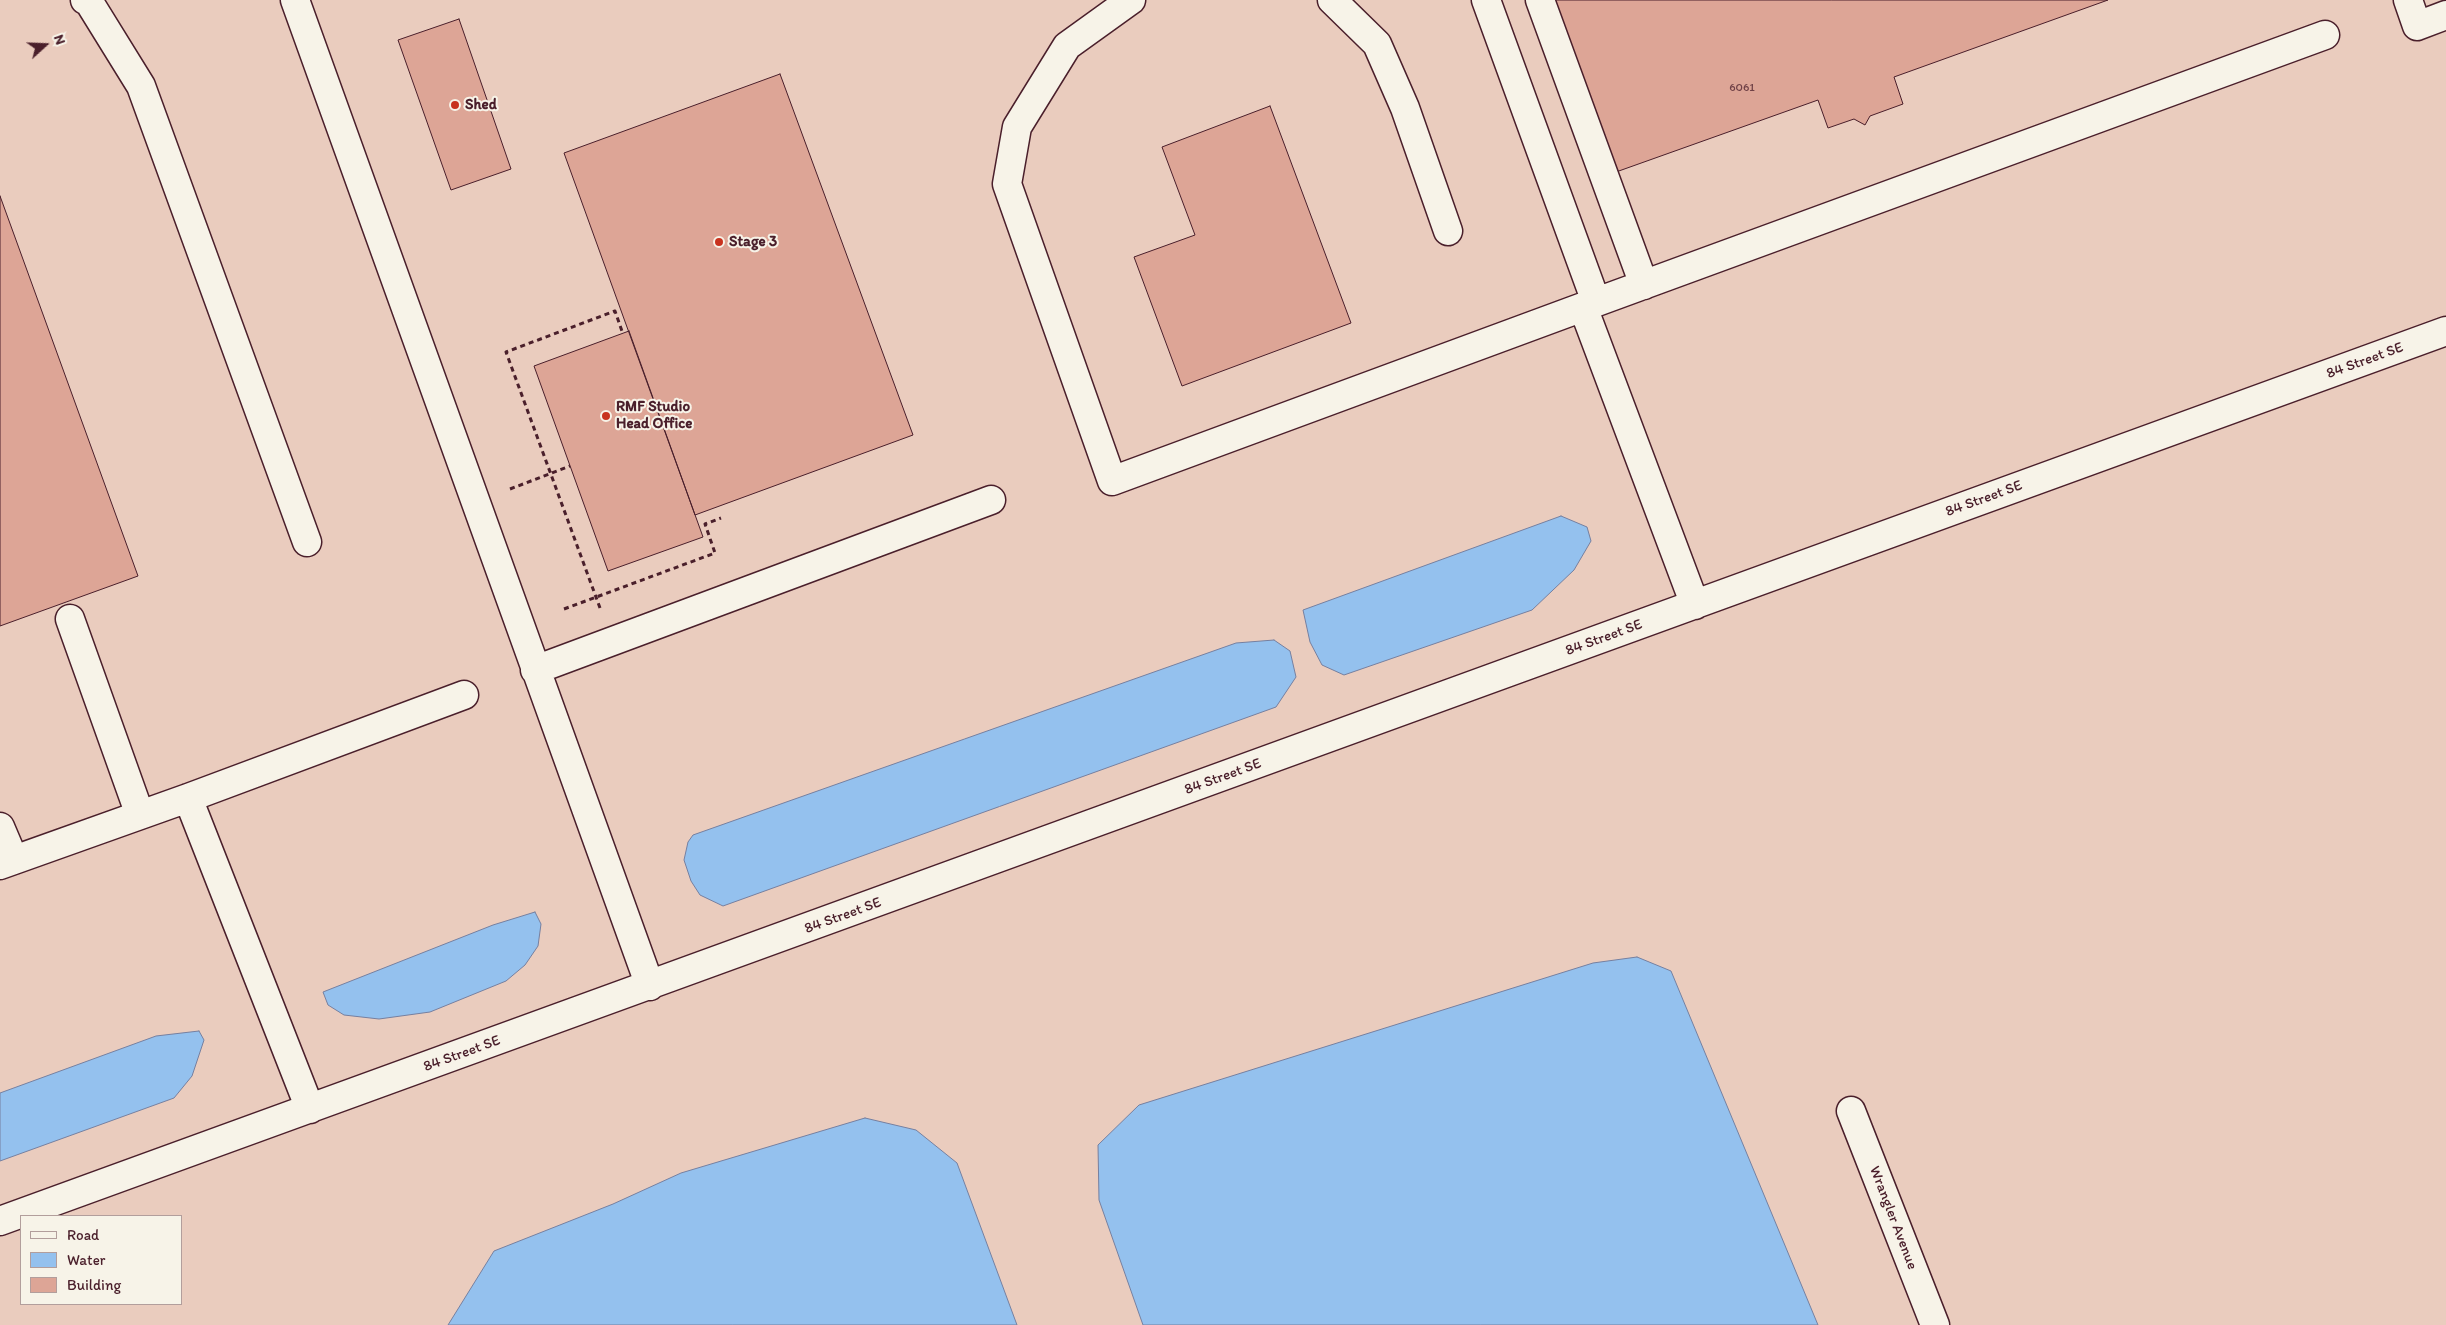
<!DOCTYPE html>
<style>
body{margin:0}
#map{position:relative;width:2446px;height:1325px;overflow:hidden;background:#efdccf;font-family:Itim,sans-serif}
canvas{display:block}
.legend{position:absolute;left:20px;top:1215px;width:162px;height:90px;box-sizing:border-box;background:#f7f3e8;border:1px solid #b29e9c;margin:0;padding:6px 9px;list-style:none;font-size:15px;color:#4a1f2b}
.legend li{display:flex;align-items:center;gap:10px;height:25px}
.legend b{width:25px;border:1px solid #b29e9c}
.north{position:absolute;left:20px;top:20px;width:50px;height:50px;-webkit-text-stroke:4px #f7f3e8;paint-order:stroke;rotate:70deg;font-size:14px;font-weight:700;line-height:20px;text-align:center;color:#4a1f2b}
.north::after{content:'';display:block;margin:auto;width:18px;height:22px;background:#4a1f2b;clip-path:polygon(50% 0,100% 100%,50% 72%,0 100%)}
</style>
<div id="map">
<canvas width="2446" height="1325"></canvas>
<ul class="legend">
<li><b style="height:6px;background:#f7f3e8"></b>Road</li>
<li><b style="height:14px;background:#94c1ee"></b>Water</li>
<li><b style="height:14px;background:#dda596"></b>Building</li>
</ul>
<div class="north">N</div>
</div>
<script>
const g = document.querySelector('canvas').getContext('2d');
g.lineJoin = 'round';
function fillPath(path, color) { g.fillStyle = color; g.fill(path, 'evenodd'); }
const toPath = rows => new Path2D(rows.map(r => 'M' + r).join(''));
function strokePath(path, color, width, dash) { g.strokeStyle = color; g.lineWidth = width; g.lineCap = dash ? 'butt' : 'round'; g.setLineDash(dash || []); g.stroke(path); }
function write(font, color, halo, rows, align = 'center') {
  g.font = font + ' Itim,sans-serif'; g.lineWidth = 4; g.setLineDash([]); g.textBaseline = 'middle'; g.strokeStyle = halo; g.fillStyle = color; for (const [text, x, y, turn = 0] of rows) {
    g.save(); g.translate(x, y); g.rotate((+turn || 0) * Math.PI / 180); g.textAlign = isNaN(turn) ? turn : align; if (halo) g.strokeText(text, 0, 0); g.fillText(text, 0, 0); g.restore();
  }
}
fillPath(toPath([
 [0,0,2446,0,2446,1325,0,1325],
 [21,1216,181,1216,181,1304,21,1304]
]), '#eaccbe');
const water = toPath([
 [1561,516,1587,527,1591,541,1574,570,1532,610,1344,675,1322,665,1310,642,1303,610,1561,516],
 [1274,640,1290,651,1296,677,1276,707,723,906,700,895,691,881,684,860,688,842,693,835,1236,643,1274,640],
 [535,912,541,924,538,946,525,965,506,981,430,1012,379,1019,344,1015,328,1005,323,992,493,925,535,912],
 [1637,957,1671,971,1818,1325,1143,1325,1099,1200,1098,1145,1139,1105,1593,963,1637,957],
 [199,1031,204,1040,192,1076,174,1098,0,1161,0,1093,156,1036,199,1031],
 [865,1118,916,1130,957,1163,1017,1325,448,1325,494,1251,613,1204,681,1173,865,1118]
]);
fillPath(water, '#94c1ee');
strokePath(water, '#7680a0', 1);
const building = toPath([
 [1555,0,2108,0,1894,77,1903,104,1870,116,1865,125,1854,119,1828,128,1818,100,1616,172,1555,0],
 [459,19,511,169,451,190,398,40,459,19],
 [780,74,913,435,695,515,564,153,780,74],
 [1270,106,1351,323,1182,386,1134,257,1195,235,1162,147,1270,106],
 [0,196,138,576,0,626,0,196],
 [629,331,703,537,608,571,534,366,629,331]
]);
fillPath(building, '#dda596');
strokePath(building, '#4a1f2b', 1);
const minor = toPath([
 [85,0,89,2,141,86,307,542],
 [295,0,650,986],
 [1131,0,1067,46,1017,127,1007,184,1112,481,1583,307,1695,605],
 [1332,0,1377,44,1405,108,1448,231],
 [1486,0,1596,302],
 [1540,0,1644,285],
 [2408,0,2417,26,2446,15],
 [1583,307,2325,35],
 [70,619,140,815],
 [535,670,991,500],
 [188,798,310,1109],
 [0,827,14,860],
 [0,865,188,798,464,695],
 [1851,1111,1935,1325],
 [0,1221,2446,331]
]);
strokePath(minor, '#4a1f2b', 31);
strokePath(toPath([
 [510,489,570,466],
 [600,608,506,352,615,311,623,334],
 [564,609,715,553,705,524,721,518]
]), '#4a1f2b', 3, [5, 4]);
strokePath(minor, '#f7f3e8', 28);
for (const [x, y, r, color] of [
 [455,105,5,"#c8321e"],
 [719,242,5,"#c8321e"],
 [606,416,5,"#c8321e"]
]) { const dot = new Path2D(); dot.arc(x, y, r, 0, 2 * Math.PI); g.fillStyle = color; g.fill(dot); strokePath(dot, '#f7f3e8', 2); }
write('12px', '#6f4046', null, [
 ["6061",1742,88]
]);
write('bold 15px', '#4a1f2b', '#f7f3e8', [
 ["Shed",465,105],
 ["Stage 3",729,242],
 ["RMF Studio",616,407],
 ["Head Office",616,424]
], 'left');
write('15px', '#4a1f2b', '#f7f3e8', [
 ["84 Street SE",2365,361,-20],
 ["84 Street SE",1984,499,-20],
 ["84 Street SE",1604,638,-20],
 ["84 Street SE",1223,777,-20],
 ["84 Street SE",843,916,-20],
 ["84 Street SE",462,1054,-20],
 ["Wrangler Avenue",1893,1218,69]
]);
</script>
